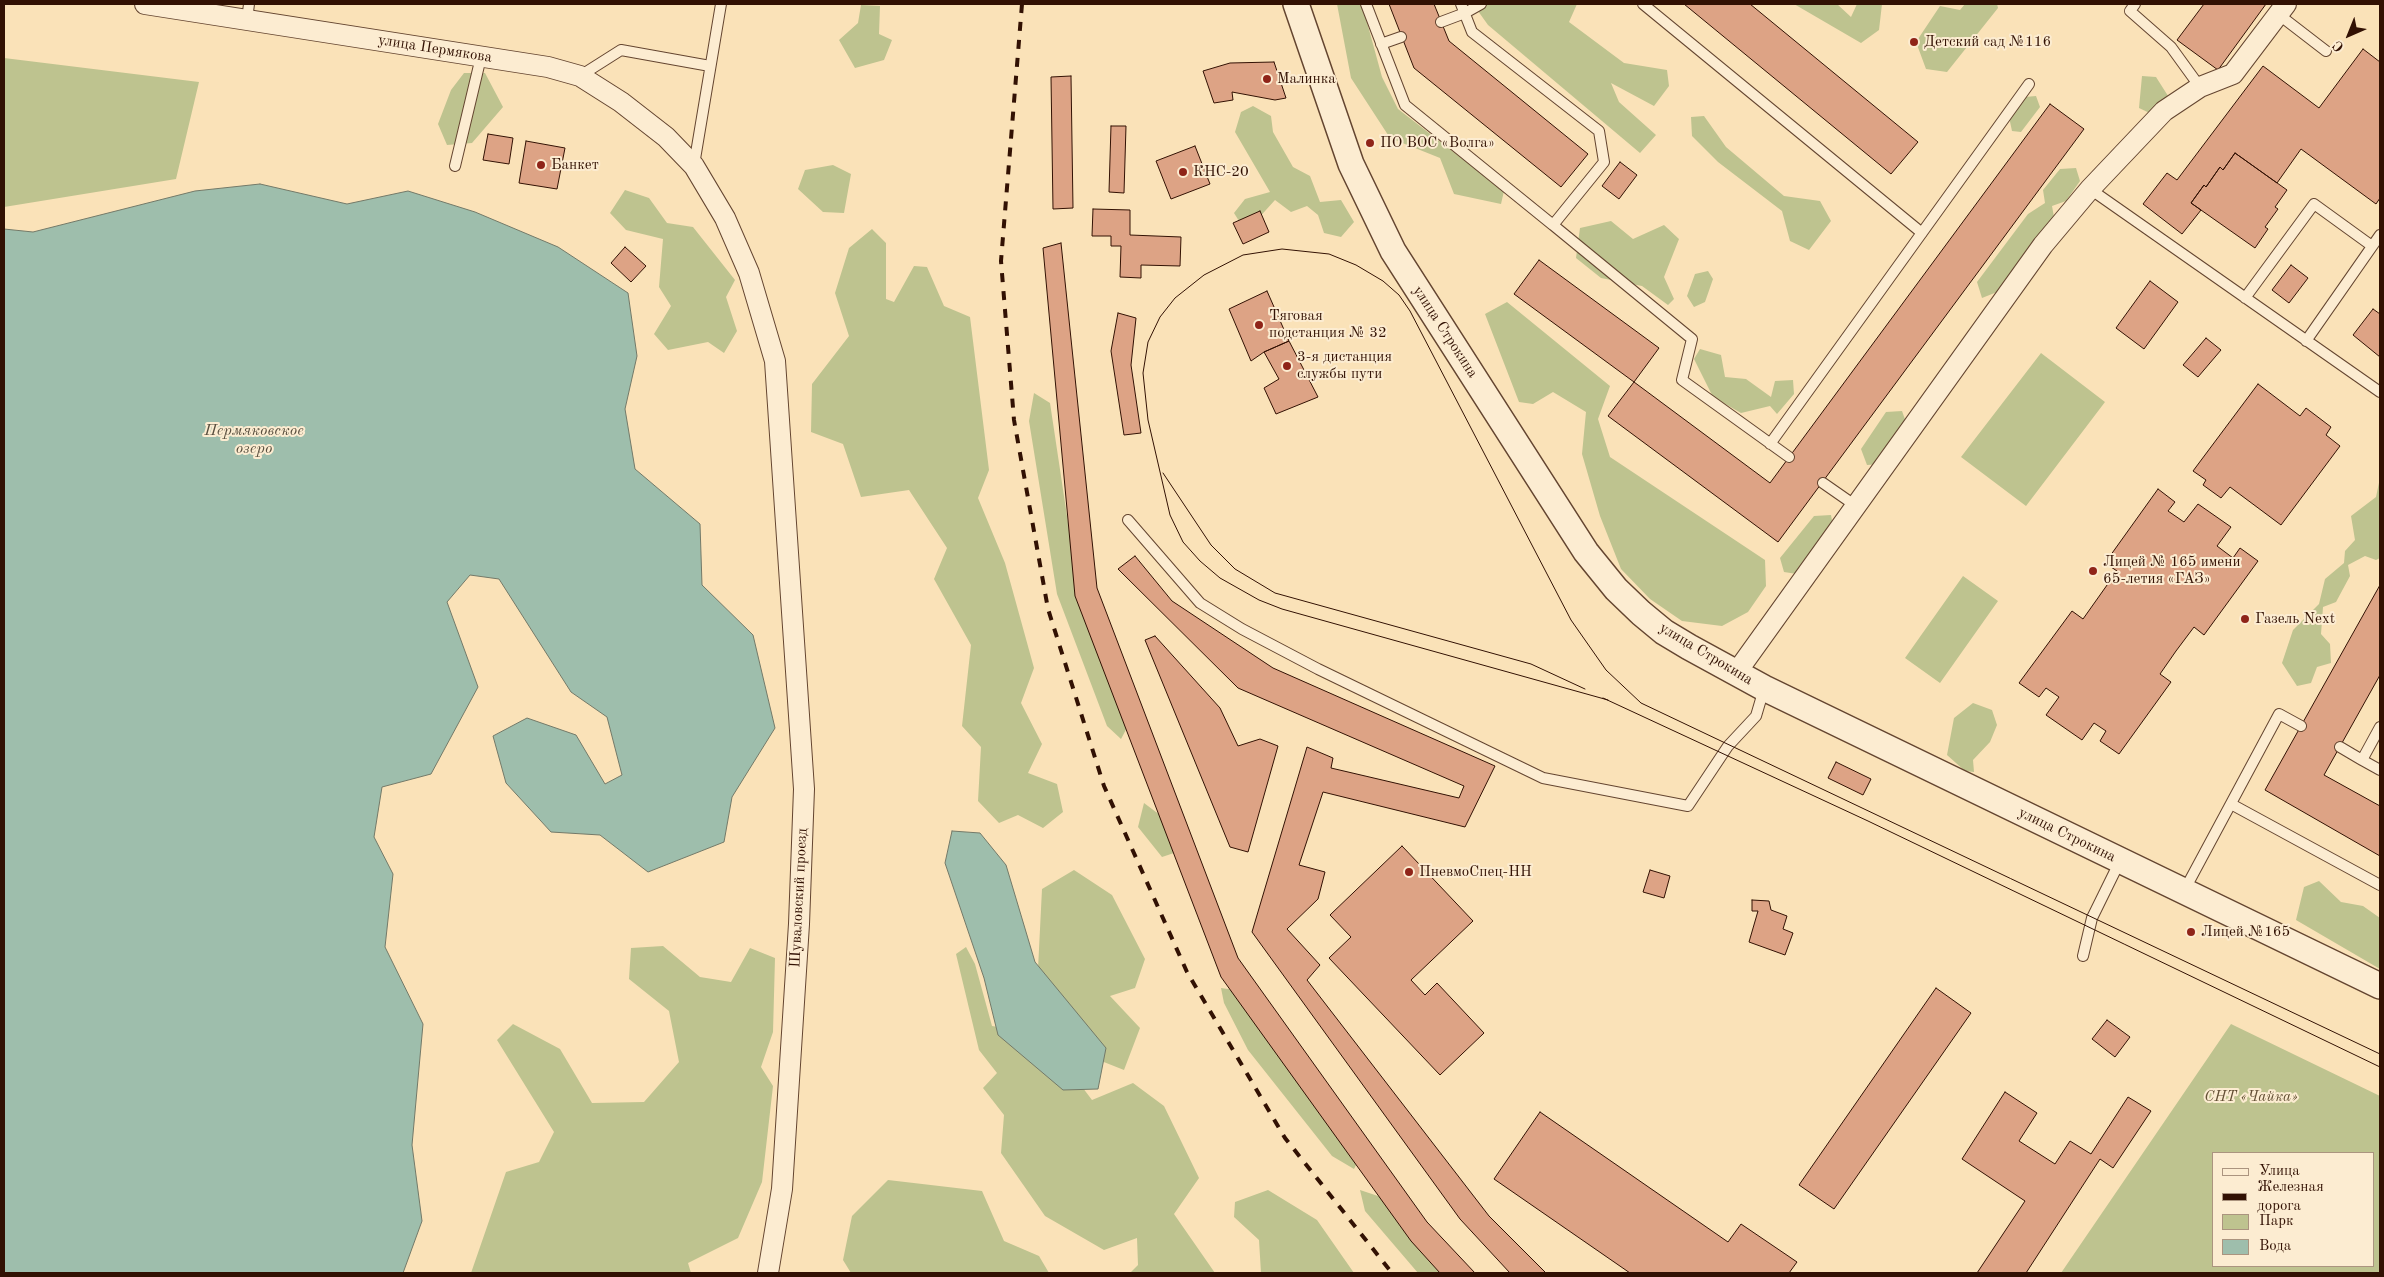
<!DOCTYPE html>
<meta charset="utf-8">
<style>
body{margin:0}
#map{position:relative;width:2384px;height:1277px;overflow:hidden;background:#fae2b8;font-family:"Old Standard TT",serif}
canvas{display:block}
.frame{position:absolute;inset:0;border:5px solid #321103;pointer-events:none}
.legend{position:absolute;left:2212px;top:1152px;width:162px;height:115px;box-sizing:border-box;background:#fcecd1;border:1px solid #ab947f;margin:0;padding:6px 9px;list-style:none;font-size:15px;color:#321103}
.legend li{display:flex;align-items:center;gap:10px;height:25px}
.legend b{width:25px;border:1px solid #ab947f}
.north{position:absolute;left:2324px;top:10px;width:50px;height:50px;-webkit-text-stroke:4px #fcecd1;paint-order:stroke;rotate:224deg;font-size:14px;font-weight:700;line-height:20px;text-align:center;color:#321103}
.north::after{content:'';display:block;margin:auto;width:18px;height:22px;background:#321103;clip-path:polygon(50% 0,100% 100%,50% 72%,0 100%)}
</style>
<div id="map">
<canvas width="2384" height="1277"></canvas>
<div class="frame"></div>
<ul class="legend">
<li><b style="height:6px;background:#fcecd1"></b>Улица</li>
<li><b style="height:6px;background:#321103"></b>Железная дорога</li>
<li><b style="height:14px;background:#bec38f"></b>Парк</li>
<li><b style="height:14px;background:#9ebeac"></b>Вода</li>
</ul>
<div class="north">С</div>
</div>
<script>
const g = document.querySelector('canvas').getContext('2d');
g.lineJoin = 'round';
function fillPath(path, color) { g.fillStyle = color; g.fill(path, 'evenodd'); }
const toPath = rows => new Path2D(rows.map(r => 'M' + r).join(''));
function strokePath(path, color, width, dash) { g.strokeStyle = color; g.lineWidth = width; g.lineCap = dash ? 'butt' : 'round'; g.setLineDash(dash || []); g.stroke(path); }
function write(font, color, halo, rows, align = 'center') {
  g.font = font + ' "Old Standard TT",serif'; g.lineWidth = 4; g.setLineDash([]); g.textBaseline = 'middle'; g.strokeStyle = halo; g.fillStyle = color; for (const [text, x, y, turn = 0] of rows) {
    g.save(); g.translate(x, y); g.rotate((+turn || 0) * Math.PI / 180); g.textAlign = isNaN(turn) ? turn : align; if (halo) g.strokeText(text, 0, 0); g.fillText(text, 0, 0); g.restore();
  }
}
fillPath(toPath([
 [1337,4,1362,4,1382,77,1398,109,1504,191,1501,204,1454,194,1440,158,1390,138,1351,78],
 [1473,4,1577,4,1569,22,1624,63,1667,70,1669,86,1654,106,1611,83,1619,102,1656,135,1640,153,1488,25],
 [1794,4,1837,4,1851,17,1857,4,1882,4,1879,30,1861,43],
 [1965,4,1997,4,1998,8,1947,72,1926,69,1916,42,1940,6,1960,10],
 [861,5,880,6,879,34,892,40,884,60,855,68,839,40,858,23],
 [4,58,199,82,176,179,4,207],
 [464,73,485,73,503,107,472,143,447,145,438,124,451,90],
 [2142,76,2156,77,2170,99,2156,116,2139,108],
 [2036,96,2040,107,2021,132,2012,131,2009,117,2025,97],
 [1253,106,1271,116,1273,132,1293,167,1310,176,1320,202,1341,200,1354,222,1341,237,1324,233,1318,215,1307,206,1291,212,1275,200,1256,221,1239,221,1234,213,1245,199,1270,192,1235,132,1241,112],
 [1704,116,1726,147,1784,196,1820,201,1831,221,1809,250,1790,241,1782,211,1718,162,1692,136,1691,117],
 [833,165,851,174,844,213,823,212,798,189,805,170],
 [2076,168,2080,181,2066,201,2052,206,2054,217,2002,290,1982,298,1977,282,2028,214,2045,203,2043,190,2060,169],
 [625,190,649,198,667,223,693,227,735,280,726,297,737,331,724,353,708,342,668,350,654,334,671,306,659,287,663,239,626,230,610,213],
 [1611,221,1633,239,1664,225,1679,239,1664,277,1674,299,1668,305,1642,286,1601,278,1576,258,1580,228],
 [872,229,886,243,886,299,894,302,914,266,927,267,944,306,970,317,989,470,978,498,1005,563,1034,668,1021,703,1042,744,1028,773,1057,784,1063,812,1043,828,1018,815,999,823,978,801,981,747,962,726,971,645,934,579,947,548,909,490,861,497,843,444,811,432,812,384,849,336,835,293,849,248],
 [1708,271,1713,279,1705,302,1694,307,1687,296,1695,274],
 [1507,302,1610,386,1598,419,1610,457,1765,560,1766,586,1748,612,1722,626,1682,621,1650,599,1621,569,1600,516,1582,454,1586,412,1553,392,1533,404,1519,402,1485,314],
 [1700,349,1721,355,1725,377,1746,379,1771,397,1775,381,1793,380,1794,394,1777,414,1770,406,1741,413,1713,397,1694,359],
 [2041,353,2105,402,2026,506,1961,457],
 [1034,393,1050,403,1079,596,1129,724,1121,739,1107,726,1057,594,1029,421],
 [1902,411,1907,425,1882,464,1867,465,1861,449,1886,412],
 [2380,478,2380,558,2376,560,2365,556,2348,565,2350,576,2336,602,2323,607,2321,634,2330,644,2331,663,2317,667,2311,683,2297,686,2282,663,2293,630,2319,604,2325,579,2344,563,2345,551,2355,540,2351,516,2376,497],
 [1831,515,1833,526,1797,574,1784,572,1780,558,1814,516],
 [1963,576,1998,601,1940,683,1905,658],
 [1973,703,1992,710,1997,725,1990,742,1973,760,1974,772,1965,771,1947,755,1954,718],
 [1144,803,1164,818,1177,852,1162,857,1138,827],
 [1074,870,1112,895,1145,959,1135,988,1110,996,1140,1028,1124,1070,1076,1051,1037,989,1042,889],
 [2319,881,2341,902,2363,906,2380,918,2380,969,2296,920,2304,887],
 [663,946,700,977,731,982,750,948,775,958,773,1032,761,1067,773,1086,762,1182,738,1238,688,1263,691,1273,471,1273,506,1172,539,1162,554,1132,497,1040,513,1024,560,1049,592,1103,644,1102,679,1062,669,1011,629,979,631,948],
 [966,947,975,964,992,1026,1042,1034,1092,1100,1133,1083,1164,1106,1199,1178,1174,1214,1215,1273,1130,1273,1138,1265,1137,1238,1104,1250,1045,1216,1001,1153,1004,1115,983,1088,997,1073,979,1050,956,954],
 [1221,988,1235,990,1359,1159,1354,1169,1332,1156,1248,1050,1224,1003],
 [2231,1024,2380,1096,2380,1273,2061,1273],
 [2213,1153,2373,1153,2373,1266,2213,1266],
 [888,1180,982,1191,1004,1241,1039,1256,1049,1273,851,1273,843,1260,852,1216],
 [1268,1190,1317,1220,1354,1273,1261,1273,1259,1240,1234,1217,1235,1202],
 [1360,1190,1384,1198,1449,1273,1418,1273,1365,1211]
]), '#bec38f');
const water = toPath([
 [260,184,347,204,408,191,475,212,558,247,628,293,637,356,625,409,635,469,700,524,702,585,753,635,775,728,732,797,724,842,648,872,600,835,551,832,506,783,493,736,527,718,576,735,605,784,622,775,607,717,571,692,499,579,470,575,447,602,478,687,431,774,382,787,374,837,393,874,385,947,423,1024,412,1145,422,1221,403,1273,4,1273,4,229,33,232,195,191,260,184],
 [952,831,980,833,1006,865,1035,962,1106,1048,1098,1089,1063,1090,998,1035,984,978,945,863,952,831]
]);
fillPath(water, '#9ebeac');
strokePath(water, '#737968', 1);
const building = toPath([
 [1389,4,1434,4,1449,41,1588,154,1561,187,1414,68,1389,4],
 [1684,4,1750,4,1918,142,1891,174,1684,4],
 [2204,4,2266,4,2218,70,2177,40,2204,4],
 [2363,49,2380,62,2380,198,2376,204,2301,149,2277,183,2235,153,2223,170,2220,167,2206,187,2204,185,2191,203,2201,210,2182,234,2143,204,2167,173,2177,180,2263,66,2319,108,2363,49],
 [1274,62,1286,98,1275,100,1232,92,1233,100,1214,103,1203,71,1230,63,1274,62],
 [1071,76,1073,208,1053,209,1051,77,1071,76],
 [2050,104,2084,129,1778,542,1608,416,1634,382,1770,483,2050,104],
 [1111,126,1126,126,1124,193,1109,192,1111,126],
 [488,134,513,138,509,164,483,160,488,134],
 [526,141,565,148,557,189,519,183,526,141],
 [1195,146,1210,184,1171,199,1156,161,1195,146],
 [2235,153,2287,190,2275,207,2278,209,2265,227,2268,229,2255,248,2191,203,2204,185,2206,187,2220,167,2223,170,2235,153],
 [1620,162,1637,175,1619,199,1602,186,1620,162],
 [1093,209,1130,210,1130,235,1181,237,1180,266,1141,265,1141,278,1120,277,1121,246,1111,246,1111,236,1092,236,1093,209],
 [1260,211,1269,232,1243,244,1233,223,1260,211],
 [1061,243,1097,588,1238,958,1427,1222,1475,1273,1440,1273,1411,1241,1221,977,1075,596,1043,248,1061,243],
 [625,247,646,266,631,282,611,263,625,247],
 [1539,260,1659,348,1634,382,1514,294,1539,260],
 [2291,265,2308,278,2289,303,2272,290,2291,265],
 [2150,281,2178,302,2144,349,2116,328,2150,281],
 [1267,291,1289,341,1264,352,1251,361,1229,309,1267,291],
 [2373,309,2380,314,2380,357,2353,335,2373,309],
 [1118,313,1136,318,1131,365,1141,433,1124,435,1111,351,1118,313],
 [2206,338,2221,350,2198,377,2183,365,2206,338],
 [1289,341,1318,397,1276,414,1264,388,1279,379,1264,352,1289,341],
 [2258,384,2300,416,2306,408,2331,427,2326,435,2340,446,2281,525,2230,487,2221,498,2203,485,2206,480,2193,471,2258,384],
 [2158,489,2175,502,2168,511,2184,522,2198,504,2231,527,2217,546,2233,558,2240,548,2258,561,2204,635,2194,627,2176,651,2160,674,2171,682,2119,754,2100,741,2106,731,2094,723,2082,740,2046,715,2059,697,2046,688,2039,697,2019,683,2072,611,2083,619,2117,571,2105,563,2158,489],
 [1135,556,1172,601,1273,668,1495,766,1465,827,1323,792,1299,865,1325,872,1318,899,1287,929,1320,965,1307,980,1489,1216,1546,1273,1510,1273,1460,1219,1252,932,1307,747,1333,758,1331,768,1459,798,1464,786,1238,688,1118,569,1135,556],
 [2380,585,2380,675,2324,775,2380,806,2380,856,2265,790,2380,585],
 [1155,636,1220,708,1238,746,1260,739,1278,746,1248,852,1230,847,1145,640,1155,636],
 [1836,762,1871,779,1863,795,1828,778,1836,762],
 [1402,846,1473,921,1411,980,1425,995,1437,983,1484,1033,1440,1075,1329,958,1351,937,1330,915,1402,846],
 [1650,870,1670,876,1664,898,1643,892,1650,870],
 [1752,900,1769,901,1771,910,1787,916,1783,929,1793,933,1785,955,1749,942,1758,911,1752,911,1752,900],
 [1936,988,1971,1013,1834,1209,1799,1185,1936,988],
 [2107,1020,2130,1037,2115,1057,2092,1039,2107,1020],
 [2005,1092,2037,1113,2019,1141,2055,1164,2070,1141,2091,1154,2128,1097,2151,1111,2113,1168,2100,1159,2026,1273,1977,1273,2025,1201,1962,1159,2005,1092],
 [1540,1112,1728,1242,1741,1224,1797,1262,1789,1273,1630,1273,1494,1179,1540,1112]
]);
fillPath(building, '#dda385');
strokePath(building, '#321103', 1);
const service = toPath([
 [1366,4,1405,105,1553,225,1604,162,1599,131,1472,32,1461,4],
 [1643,4,1922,233],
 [2135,4,2130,11,2171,47,2200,87],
 [2278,14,2326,51],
 [247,20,249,4],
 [1441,22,1465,13,1481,4],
 [1381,44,1401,37],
 [580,76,621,50,710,66],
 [694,165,721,4],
 [455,166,481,57],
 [2090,189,2380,392],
 [1553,225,1692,339,1682,380,1789,457],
 [2245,298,2314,204,2372,246],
 [2306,341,2380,235],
 [1770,444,2029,84],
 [1823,483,1856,506],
 [1128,520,1200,603,1242,629,1318,669,1543,778,1688,806,1728,746,1756,716,1764,689],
 [2380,727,2362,760,2380,770],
 [2340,747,2362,760],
 [2231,804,2380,885],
 [2184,891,2279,714,2301,726],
 [2083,956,2092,918,2120,861]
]);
const minor = toPath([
 [145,4,548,67,580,76,621,102,666,137,694,166,725,218,749,273,775,361,804,789,799,924,782,1189,768,1273],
 [1736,673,2043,245,2090,189,2164,111,2200,87,2233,74,2286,4]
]);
const tertiary = toPath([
 [1296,4,1351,164,1393,251,1586,552,1616,589,1641,613,1664,632,1689,647,1764,688,2380,986]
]);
strokePath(service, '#644530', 12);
strokePath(minor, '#644530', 22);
strokePath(tertiary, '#644530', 28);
strokePath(service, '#fcecd1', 10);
strokePath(minor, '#fcecd1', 20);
strokePath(tertiary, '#fcecd1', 25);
strokePath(toPath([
 [1163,473,1211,545,1235,569,1275,593,1531,664,1585,689],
 [1603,698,1868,821,2380,1067],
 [1608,700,1282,609,1259,600,1220,578,1200,561,1183,542,1170,515,1148,420,1143,373,1148,342,1160,317,1175,298,1204,275,1243,255,1282,249,1329,254,1356,265,1383,281,1399,295,1410,311,1571,620,1606,670,1641,703,2380,1054]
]), '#321103', 1);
strokePath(toPath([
 [1022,4,1001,261,1014,420,1048,609,1104,786,1187,972,1285,1138,1392,1273]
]), '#321103', 4, [9, 9]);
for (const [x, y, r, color] of [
 [1914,42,5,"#8f2418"],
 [1267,79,5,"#8f2418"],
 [1370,143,5,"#8f2418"],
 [541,165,5,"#8f2418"],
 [1183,172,5,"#8f2418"],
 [1259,325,5,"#8f2418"],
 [1287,366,5,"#8f2418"],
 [2093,571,5,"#8f2418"],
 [2245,619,5,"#8f2418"],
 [1409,872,5,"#8f2418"],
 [2191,932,5,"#8f2418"]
]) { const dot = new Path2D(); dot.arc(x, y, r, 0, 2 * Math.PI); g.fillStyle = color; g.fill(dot); strokePath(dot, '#fcecd1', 2); }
write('15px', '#321103', '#fcecd1', [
 ["Детский сад №116",1924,42],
 ["Малинка",1277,79],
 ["ПО ВОС «Волга»",1380,143],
 ["Банкет",551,165],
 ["КНС-20",1193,172],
 ["Тяговая",1269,316],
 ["подстанция № 32",1269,333],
 ["3-я дистанция",1297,357],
 ["службы пути",1297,374],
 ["Лицей № 165 имени",2103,562],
 ["65-летия «ГАЗ»",2103,579],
 ["Газель Next",2255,619],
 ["ПневмоСпец-НН",1419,872],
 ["Лицей №165",2201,932]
], 'left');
write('15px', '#321103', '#fcecd1', [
 ["улица Пермякова",435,49,9],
 ["улица Строкина",1445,332,57],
 ["улица Строкина",1706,654,31],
 ["улица Строкина",2067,835,26],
 ["Шуваловский проезд",799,898,-87]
]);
write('italic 15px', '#634f34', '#fcecd1', [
 ["СНТ «Чайка»",2251,1097]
]);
write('italic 16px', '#584e3e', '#fcecd1', [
 ["Пермяковское",254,431],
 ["озеро",254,449]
]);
</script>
